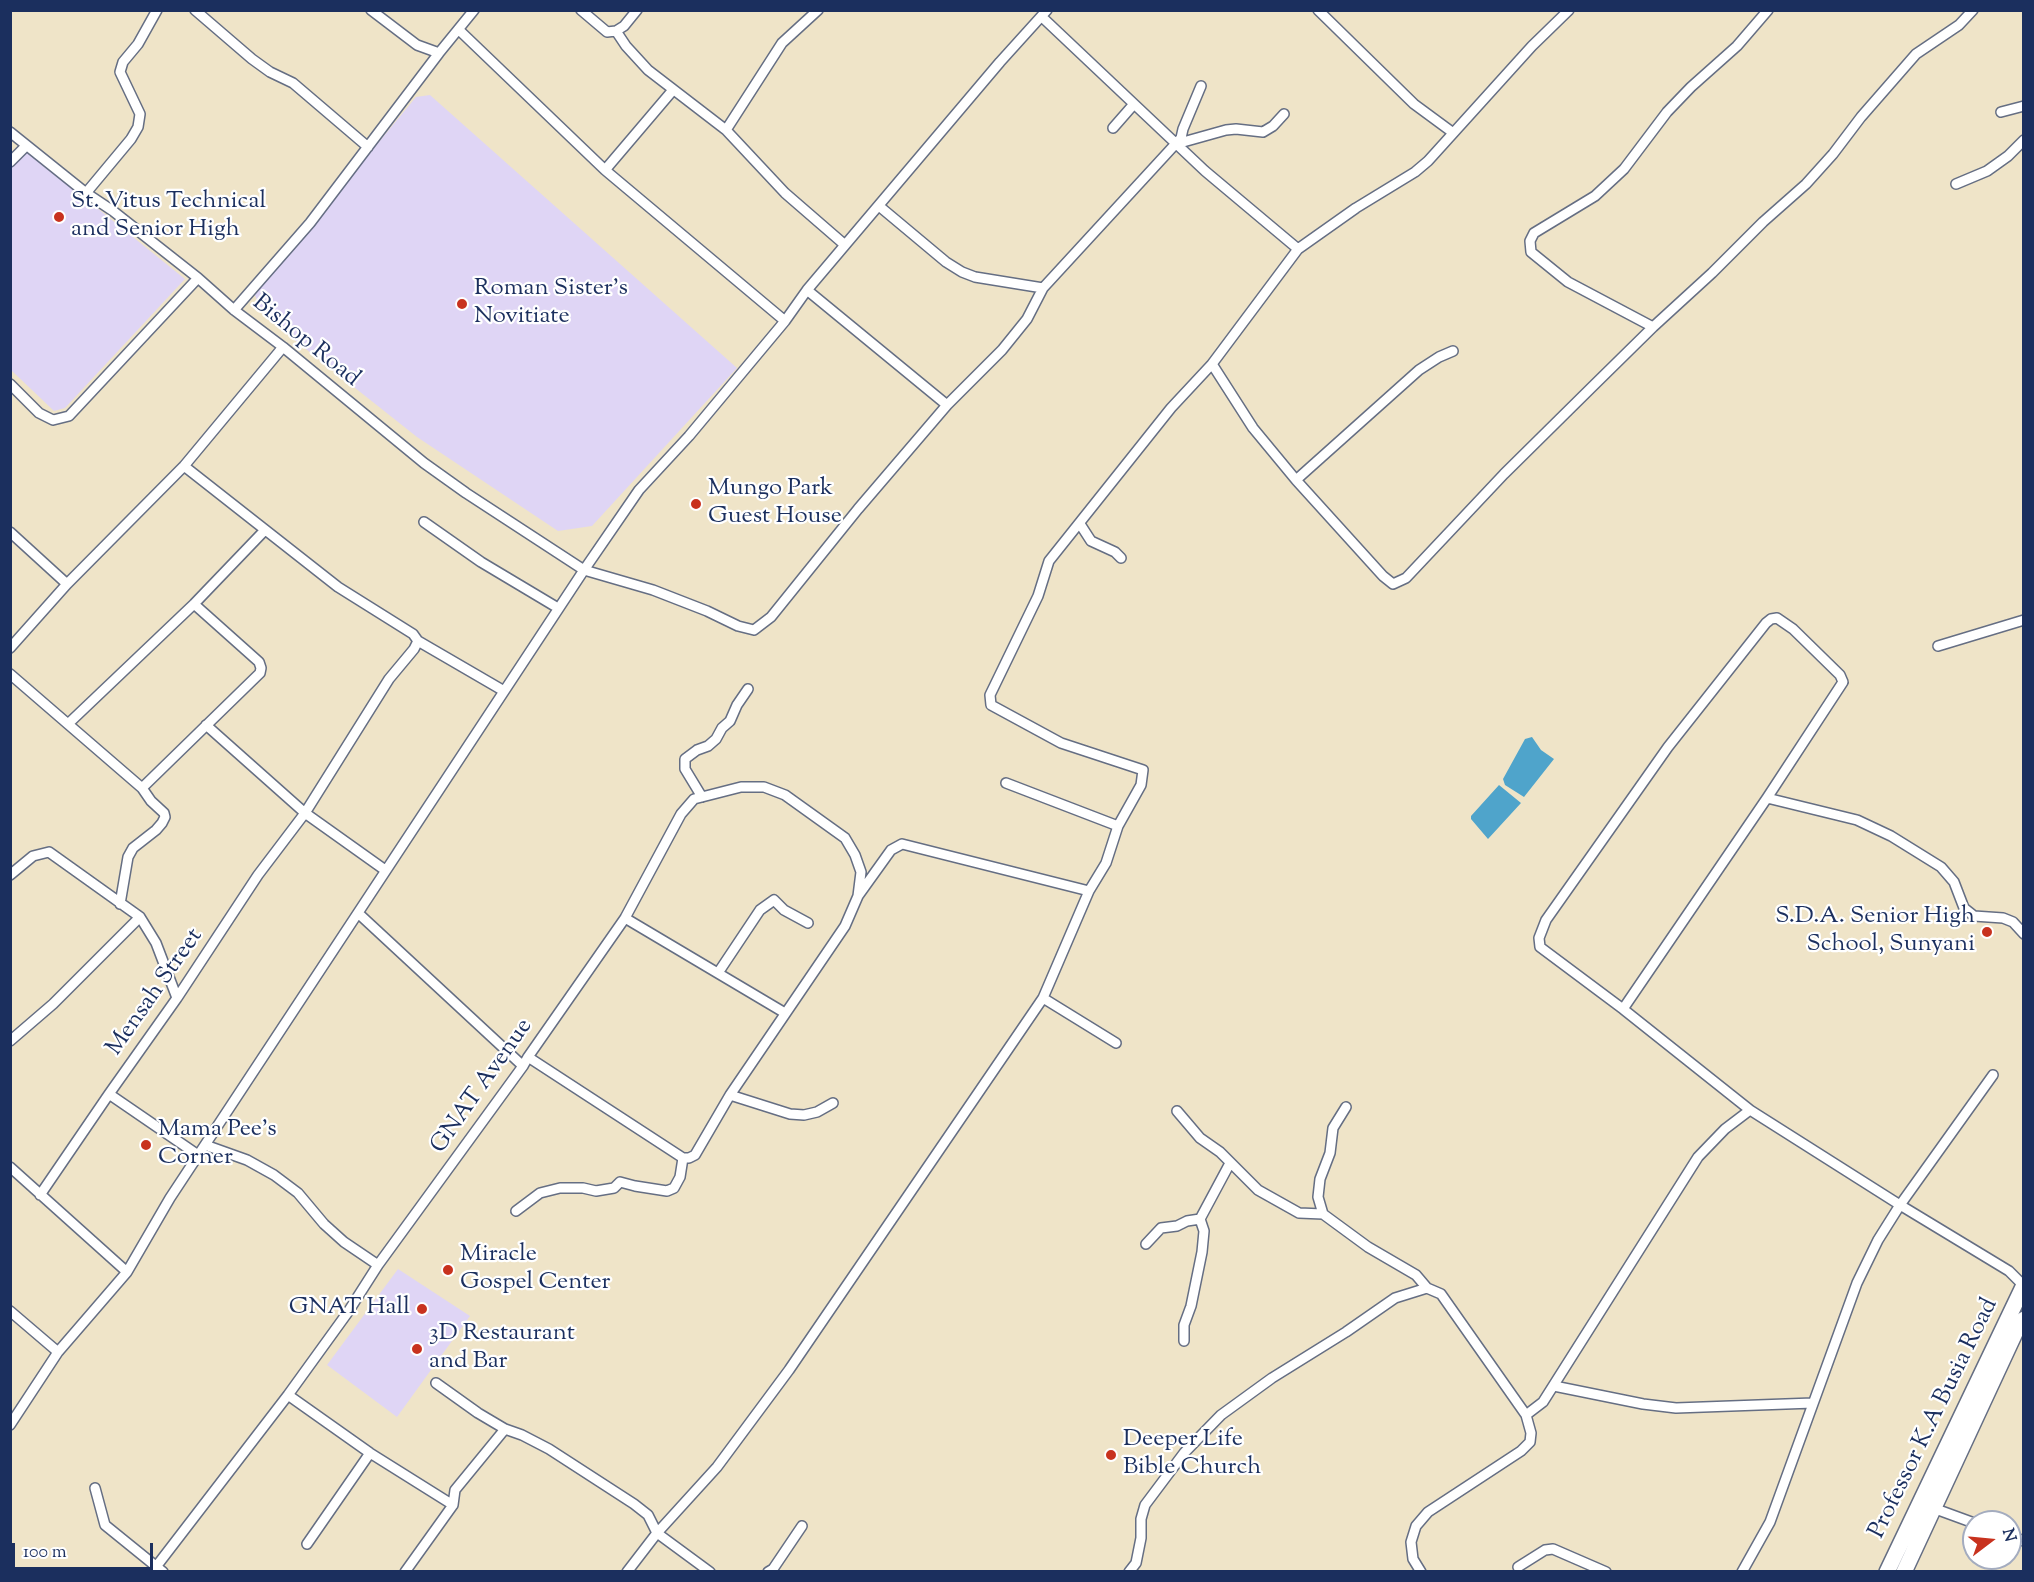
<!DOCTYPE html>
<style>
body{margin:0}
#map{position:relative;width:2034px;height:1582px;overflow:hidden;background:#efe4c8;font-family:"Sorts Mill Goudy",serif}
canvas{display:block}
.frame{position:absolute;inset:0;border:12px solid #1b2f5e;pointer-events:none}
.north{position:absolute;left:1962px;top:1510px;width:60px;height:60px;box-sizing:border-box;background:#fff;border:2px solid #a4acbf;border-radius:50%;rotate:74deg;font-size:16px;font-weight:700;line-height:24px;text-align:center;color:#1b2f5e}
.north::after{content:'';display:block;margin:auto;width:21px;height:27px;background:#c8321e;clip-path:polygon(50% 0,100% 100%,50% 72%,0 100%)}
.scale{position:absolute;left:12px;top:1543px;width:141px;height:27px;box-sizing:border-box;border:3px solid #1b2f5e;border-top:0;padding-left:8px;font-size:18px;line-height:21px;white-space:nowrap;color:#1b2f5e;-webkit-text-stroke:4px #fff;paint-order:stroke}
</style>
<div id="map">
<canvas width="2034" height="1582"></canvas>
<div class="frame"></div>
<div class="north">N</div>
<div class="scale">100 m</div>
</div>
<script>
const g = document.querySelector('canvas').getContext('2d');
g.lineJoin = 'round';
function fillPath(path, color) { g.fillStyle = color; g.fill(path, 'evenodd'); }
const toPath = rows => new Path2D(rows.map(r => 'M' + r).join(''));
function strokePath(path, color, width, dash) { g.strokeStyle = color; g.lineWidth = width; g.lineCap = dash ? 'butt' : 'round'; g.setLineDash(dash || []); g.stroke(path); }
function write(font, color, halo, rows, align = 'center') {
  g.font = font + ' "Sorts Mill Goudy",serif'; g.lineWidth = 4.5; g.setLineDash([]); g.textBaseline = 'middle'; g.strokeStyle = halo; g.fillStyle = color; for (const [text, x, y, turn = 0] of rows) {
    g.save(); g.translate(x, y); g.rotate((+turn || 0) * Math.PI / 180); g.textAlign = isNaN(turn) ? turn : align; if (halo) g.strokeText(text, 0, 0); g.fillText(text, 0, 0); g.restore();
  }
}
fillPath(toPath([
 [430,95,737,368,592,526,558,531,417,437,263,315,254,293,416,97],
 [19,145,185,279,65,408,54,411,11,370,10,154],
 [398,1269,470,1316,397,1417,327,1365]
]), '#dfd5f5');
fillPath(toPath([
 [1532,737,1541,750,1554,759,1524,797,1505,785,1503,779,1525,739],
 [1499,785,1521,803,1488,839,1471,819,1471,816]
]), '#4fa4cb');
const minor = toPath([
 [195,10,252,59,270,72,293,83,368,147],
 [371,10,417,45,439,53],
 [581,10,607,32,616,31,624,26,637,10],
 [1318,10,1414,104,1452,132],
 [1569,10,1532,46,1428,161,1415,172,1356,208,1298,249,1212,364,1253,428,1296,480,1383,576,1393,584,1406,578,1504,474,1591,388,1653,327,1712,273,1763,222,1806,184,1833,154,1861,117,1916,54,1959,25,1973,10],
 [1042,17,1205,171,1298,249],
 [459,30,605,170,785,321],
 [616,31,626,46,648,70,726,130,785,193,845,245],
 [2001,112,2024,106],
 [1113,128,1134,104],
 [726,130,782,43,818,10],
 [10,132,86,193,113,211,198,278,234,310,283,347,424,463,466,493,584,570,653,590,707,611,738,626,754,630,771,617,858,509,947,405,1002,350,1027,319,1043,288,1181,138,1183,129,1201,86],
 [1176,144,1226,130,1236,129,1263,132,1273,126,1284,114],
 [10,162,26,146],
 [605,170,673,90],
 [1956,184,1987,171,2008,156,2024,140],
 [86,193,131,139,138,127,140,114,120,72,123,62,138,44,157,10],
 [879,206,946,262,962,272,975,277,1043,288],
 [807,290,947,405],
 [234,310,310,223,439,53,474,10],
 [1653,327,1568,282,1531,252,1530,241,1534,233,1595,196,1624,169,1667,112,1691,87,1737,46,1768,10],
 [10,384,39,413,53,420,69,416,198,278],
 [1296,480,1419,370,1439,357,1453,351],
 [424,522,481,562,558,608],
 [1080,524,1091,541,1115,552,1121,558],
 [10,532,67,584],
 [418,641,504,691],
 [1938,646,2024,620],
 [10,648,67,584,184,466,283,347],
 [10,674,142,788,151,801,164,813,165,817,162,823,156,830,133,848,128,857,120,904],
 [69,723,194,604,265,530],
 [206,725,305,813,385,870],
 [1006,783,1118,826],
 [142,788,260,673,261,668,259,662,194,604],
 [702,797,685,769,685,759,697,750,708,746,716,739,722,728,730,721,737,705,748,689],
 [1767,798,1857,820,1891,836,1941,867,1954,882,1964,908,1974,916,2003,918,2013,922,2024,934],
 [10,875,33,856,49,852,140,917,156,943,177,998],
 [358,913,523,1066],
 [625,918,785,1013],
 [718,973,760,910,774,900,784,910,808,923],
 [1043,998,1116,1043],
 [1623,1009,1767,798,1843,682,1840,675,1793,629,1777,618,1771,619,1766,623,1668,747,1546,920,1539,938,1540,947,1623,1009,1750,1110],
 [10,1041,53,1004,140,917],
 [528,1057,683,1158,689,1158,695,1155,730,1095,845,926,858,896,891,850,902,844,1089,891],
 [109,1094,198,1155],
 [730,1095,790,1114,804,1115,817,1112,833,1103],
 [1177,1111,1200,1138,1220,1152,1258,1190,1299,1213,1323,1214,1368,1247,1416,1275,1427,1288],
 [205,1145,247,1160,274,1175,298,1193,324,1224,344,1242,378,1265],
 [10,1167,127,1272],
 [40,1195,109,1094,177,998,258,875,305,813,389,679,414,649,418,641,413,634,338,587,184,466],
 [516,1211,540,1193,560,1188,583,1188,596,1191,614,1188,620,1182,635,1186,667,1191,674,1188,680,1177,683,1158],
 [1323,1214,1318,1197,1320,1179,1330,1153,1333,1128,1346,1107],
 [1146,1244,1161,1228,1177,1226,1187,1221,1200,1219,1230,1163],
 [10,1311,58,1352],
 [1184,1341,1184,1325,1191,1306,1202,1252,1204,1231,1200,1219],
 [436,1383,478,1413,505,1429,522,1435,549,1449,634,1504,648,1515,657,1533,710,1572],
 [1554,1386,1643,1404,1676,1408,1813,1403],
 [288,1395,370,1453,453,1505],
 [10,1425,58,1352,127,1272,170,1198,584,570,639,490,689,436,785,321,807,290,1000,62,1047,10],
 [95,1488,105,1525,163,1572],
 [1933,1508,1974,1523],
 [2010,1536,2024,1541],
 [307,1544,370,1453],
 [1518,1567,1545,1550,1553,1549,1606,1572],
 [152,1572,288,1395,348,1312,378,1265,523,1066,528,1057,625,918,681,814,694,799,741,787,764,787,785,795,845,838,855,855,861,872,858,896],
 [405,1572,453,1505,455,1490,505,1429],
 [627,1572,657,1533,717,1467,789,1370,1043,998,1089,891,1106,863,1118,826,1141,785,1143,770,1061,743,991,705,990,695,1038,596,1049,561,1171,408,1212,364],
 [768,1572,773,1569,802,1526],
 [1129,1572,1136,1563,1141,1538,1141,1519,1145,1505,1184,1453,1221,1415,1272,1378,1346,1332,1395,1298,1427,1288,1441,1294,1526,1415],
 [1421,1572,1413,1559,1411,1542,1416,1526,1428,1512,1521,1451,1530,1442,1531,1433,1526,1415,1543,1402,1698,1157,1725,1129,1750,1110,1900,1205,1993,1075],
 [1742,1572,1770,1522,1857,1283,1878,1240,1900,1205,2009,1271,2024,1286]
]);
const primary = toPath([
 [1887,1572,2024,1285],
 [1904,1572,2015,1333,2024,1319]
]);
strokePath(minor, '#656e83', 12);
strokePath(primary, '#656e83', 18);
strokePath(minor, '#fff', 9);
strokePath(primary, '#fff', 15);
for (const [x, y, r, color] of [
 [59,217,6,"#c8321e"],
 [462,304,6,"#c8321e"],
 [696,504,6,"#c8321e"],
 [1987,932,6,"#c8321e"],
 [146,1145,6,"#c8321e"],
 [448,1270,6,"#c8321e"],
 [422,1309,6,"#c8321e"],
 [417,1349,6,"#c8321e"],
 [1111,1455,6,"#c8321e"]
]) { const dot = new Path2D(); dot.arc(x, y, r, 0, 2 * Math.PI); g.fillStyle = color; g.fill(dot); strokePath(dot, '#fff', 2); }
write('24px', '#1b2f5e', '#fff', [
 ["St. Vitus Technical",71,203],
 ["and Senior High",71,231],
 ["Roman Sister's",474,290],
 ["Novitiate",474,318],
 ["Mungo Park",708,490],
 ["Guest House",708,518],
 ["S.D.A. Senior High",1975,918,"right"],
 ["School, Sunyani",1975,946,"right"],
 ["Mama Pee's",158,1131],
 ["Corner",158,1159],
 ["Miracle",460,1256],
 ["Gospel Center",460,1284],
 ["GNAT Hall",410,1309,"right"],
 ["3D Restaurant",429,1335],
 ["and Bar",429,1363],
 ["Deeper Life",1123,1441],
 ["Bible Church",1123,1469]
], 'left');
write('24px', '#1b2f5e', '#fff', [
 ["Bishop Road",305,342,39],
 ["Mensah Street",156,993,-55],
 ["GNAT Avenue",483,1087,-55],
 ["Professor K.A Busia Road",1935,1419,-64]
]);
</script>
